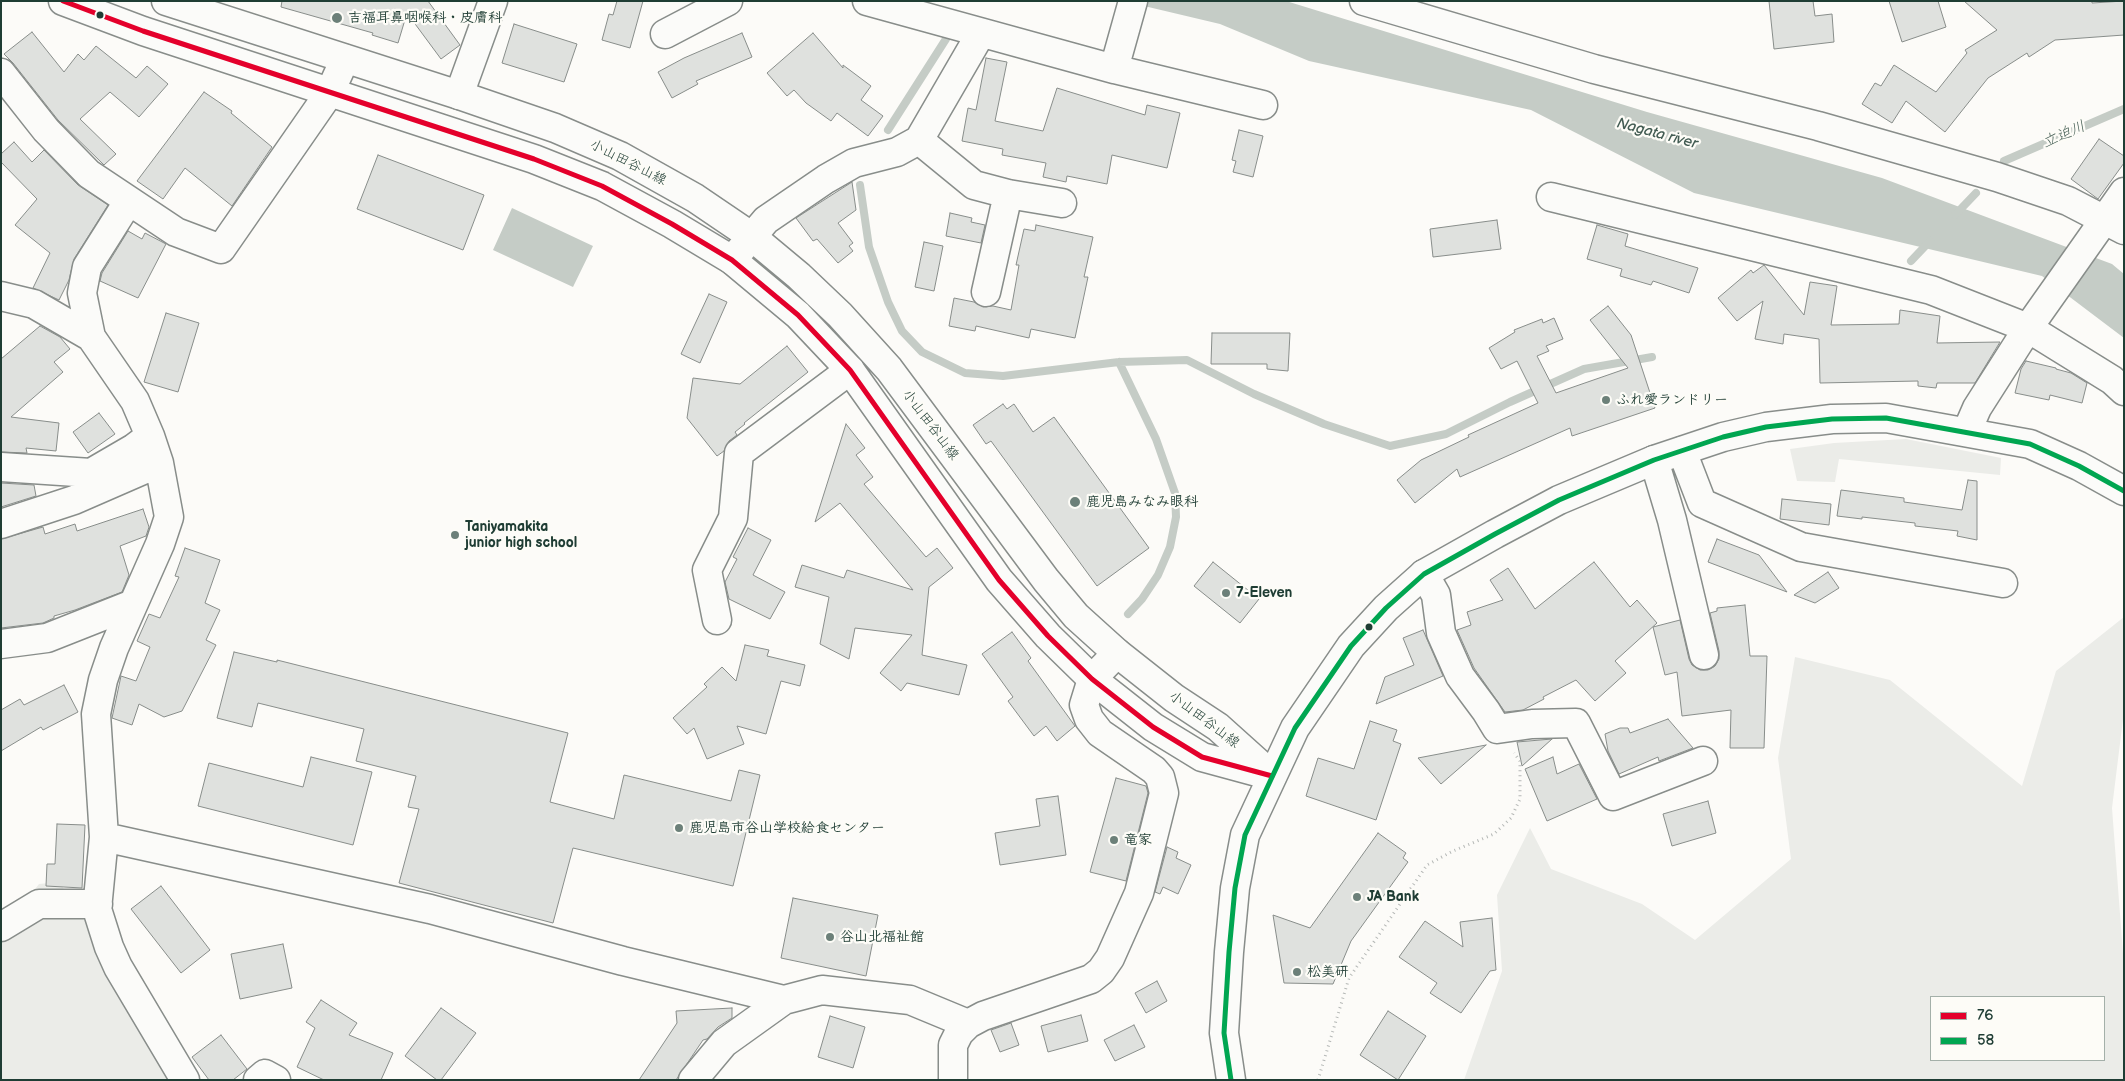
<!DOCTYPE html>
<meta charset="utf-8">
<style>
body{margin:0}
#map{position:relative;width:2125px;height:1081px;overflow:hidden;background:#fcfbf8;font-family:"Balsamiq Sans",sans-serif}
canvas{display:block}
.frame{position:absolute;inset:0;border:2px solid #1f3d34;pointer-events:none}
.legend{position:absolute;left:1930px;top:996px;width:175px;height:65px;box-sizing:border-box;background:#fdfcf7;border:1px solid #a4b0a9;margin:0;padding:6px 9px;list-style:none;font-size:15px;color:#1f3d34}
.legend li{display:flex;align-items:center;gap:10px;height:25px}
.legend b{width:25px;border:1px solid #a4b0a9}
</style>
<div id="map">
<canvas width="2125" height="1081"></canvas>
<div class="frame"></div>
<ul class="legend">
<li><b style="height:6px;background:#e4002b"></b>76</li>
<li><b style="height:6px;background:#00a651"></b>58</li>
</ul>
</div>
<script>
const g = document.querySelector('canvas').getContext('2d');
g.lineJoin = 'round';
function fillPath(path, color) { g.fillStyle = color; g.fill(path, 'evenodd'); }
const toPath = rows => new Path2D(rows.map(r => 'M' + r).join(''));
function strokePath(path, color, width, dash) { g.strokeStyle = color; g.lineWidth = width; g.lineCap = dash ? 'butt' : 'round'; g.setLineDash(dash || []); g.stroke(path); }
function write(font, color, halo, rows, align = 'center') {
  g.font = font + ' "Balsamiq Sans","Klee One",sans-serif'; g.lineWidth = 4.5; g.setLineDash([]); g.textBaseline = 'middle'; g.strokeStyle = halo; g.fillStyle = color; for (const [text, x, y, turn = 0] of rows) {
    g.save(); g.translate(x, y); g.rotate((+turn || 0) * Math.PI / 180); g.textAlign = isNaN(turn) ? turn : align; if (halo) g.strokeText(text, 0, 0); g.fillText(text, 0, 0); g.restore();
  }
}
fillPath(toPath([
 [1906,439,2001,458,2000,475,1839,459,1835,482,1797,481,1790,449,1834,443],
 [2124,617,2124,711,2112,808,2124,967,2124,1080,1464,1080,1502,971,1497,895,1530,828,1551,869,1642,904,1695,940,1791,859,1778,758,1795,657,1890,680,2022,786,2056,671],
 [1931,997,2104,997,2104,1060,1931,1060],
 [60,882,71,903,100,915,182,1080,1,1080,1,920,21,907,39,884]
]), '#ebece8');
fillPath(toPath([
 [1123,1,1286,1,1647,112,1882,178,2112,264,2124,274,2124,338,2042,276,1694,193,1531,110,1309,61,1220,24],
 [512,208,593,246,573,287,493,250]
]), '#c5ccc6');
strokePath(toPath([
 [888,130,946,39],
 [2004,161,2124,109],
 [860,185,869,247,888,302,902,331,922,352,965,373,1003,376,1119,362,1187,360,1254,394,1324,424,1390,446,1446,434,1510,402,1584,369,1652,357],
 [1955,215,1976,193],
 [1911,261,1930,241],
 [1119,362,1156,439,1175,493,1176,517,1170,547,1158,575,1142,599,1128,614]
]), '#c5ccc6', 8);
const building = toPath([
 [282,1,428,1,460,45,441,59,407,13,398,43,372,35,373,33,281,7,282,1],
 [617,1,643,1,630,48,602,40,609,14,613,15,617,1],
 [1769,1,1813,1,1815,16,1832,14,1834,42,1774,49,1769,1],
 [1889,1,1938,1,1946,27,1902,42,1889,1],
 [1964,1,2092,1,2092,3,2124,1,2124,35,2055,40,2029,57,2027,53,1988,78,1945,132,1906,101,1892,123,1862,104,1875,83,1881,86,1894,65,1936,92,1967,53,1965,50,1997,30,1964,1],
 [514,24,577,44,564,82,502,63,514,24],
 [32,32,64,72,78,54,84,60,96,46,136,78,147,66,168,84,139,117,110,92,80,119,116,154,104,165,58,120,13,63,4,54,32,32],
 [742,33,752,57,696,81,698,84,672,98,658,72,684,58,742,33],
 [813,33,843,68,843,65,871,86,861,100,883,116,868,136,837,113,831,121,806,103,794,90,787,96,767,73,813,33],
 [986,58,1007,62,995,121,1043,131,1057,88,1145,115,1147,105,1180,113,1167,168,1112,155,1107,184,1067,176,1066,182,1043,177,1046,163,1002,155,1003,149,962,141,968,108,976,110,986,58],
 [204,92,232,111,231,113,272,147,232,206,185,168,163,199,137,181,204,92],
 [1239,130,1263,136,1253,177,1233,172,1236,161,1232,160,1239,130],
 [2099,139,2124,156,2124,163,2098,199,2071,179,2099,139],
 [14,142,32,162,44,150,78,185,108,205,74,259,69,280,59,300,33,288,50,253,15,225,37,199,1,162,1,154,14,142],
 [378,155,484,195,463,250,357,209,378,155],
 [852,182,856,210,838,223,853,243,849,246,853,251,838,263,817,239,813,241,796,218,852,182],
 [950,213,972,218,971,222,985,225,981,243,946,236,950,213],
 [1497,220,1501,249,1433,257,1430,229,1497,220],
 [1036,225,1093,237,1084,277,1088,277,1075,338,1031,329,1029,338,976,326,975,331,949,326,954,298,974,302,983,307,993,306,1011,310,1019,265,1016,265,1024,229,1035,231,1036,225],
 [1597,225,1628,234,1625,246,1698,268,1689,293,1653,281,1651,285,1620,276,1622,269,1587,259,1597,225],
 [128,231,142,239,145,233,166,244,138,298,100,281,102,273,128,231],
 [924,242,943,246,934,291,915,287,924,242],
 [1764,265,1804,315,1810,282,1837,286,1831,325,1899,324,1900,310,1940,316,1937,343,2000,342,1975,383,1937,383,1936,388,1918,386,1918,381,1820,383,1819,339,1784,334,1783,344,1755,339,1763,301,1737,321,1718,298,1751,270,1753,273,1764,265],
 [709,294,727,302,700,363,681,354,709,294],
 [1608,306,1631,335,1655,408,1572,436,1570,428,1460,477,1457,469,1415,503,1397,480,1421,460,1469,437,1468,435,1538,403,1517,361,1501,369,1489,348,1515,332,1514,330,1542,319,1543,323,1554,318,1563,339,1546,346,1549,351,1537,356,1556,393,1628,368,1590,320,1608,306],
 [166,313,199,323,178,392,144,382,166,313],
 [40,326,60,337,70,349,54,362,63,372,11,417,59,423,56,451,26,448,27,453,1,452,1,359,40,326],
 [1212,333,1290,333,1288,371,1267,369,1267,364,1211,364,1212,333],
 [787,346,808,372,744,423,745,424,735,432,737,435,729,441,724,451,717,456,687,418,693,378,740,384,787,346],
 [2026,361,2056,368,2056,369,2071,373,2087,383,2082,403,2050,395,2049,400,2015,393,2021,369,2026,361],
 [1003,404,1007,409,1014,404,1033,432,1054,417,1149,548,1097,586,991,441,986,444,973,425,1003,404],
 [99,413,115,434,88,453,73,432,99,413],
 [846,424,865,448,856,455,873,477,864,484,926,557,937,548,953,568,929,587,922,655,967,665,959,695,907,683,901,691,880,673,912,635,855,628,849,659,820,644,829,597,795,587,802,565,844,578,847,570,913,590,840,503,815,522,846,424],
 [1968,480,1977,481,1977,540,1957,536,1958,531,1915,526,1915,523,1862,517,1862,519,1837,516,1841,490,1904,498,1904,502,1962,510,1968,480],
 [1,483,34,485,36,496,1,507,1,483],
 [1782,499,1831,504,1829,525,1780,519,1782,499],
 [143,509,149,527,146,536,120,546,129,575,122,592,75,610,54,616,54,618,43,623,1,628,1,539,43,527,45,534,75,524,77,531,143,509],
 [748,528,771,540,753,575,785,592,770,619,729,599,725,582,737,559,733,557,748,528],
 [1717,539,1759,555,1787,592,1708,562,1717,539],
 [185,548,220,560,205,603,220,610,206,640,216,645,182,711,164,717,139,704,132,725,112,718,121,676,136,681,150,647,137,641,149,614,160,618,179,577,175,576,185,548],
 [1213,562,1259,599,1240,623,1194,586,1213,562],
 [1594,562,1630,607,1637,600,1657,623,1615,661,1626,673,1595,701,1576,680,1543,697,1544,699,1523,710,1505,712,1474,668,1457,630,1471,625,1467,612,1503,600,1490,580,1508,568,1535,609,1594,562],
 [1828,572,1839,588,1815,603,1794,595,1828,572],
 [1745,605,1750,656,1767,656,1764,748,1730,748,1731,710,1682,716,1677,672,1665,675,1653,627,1680,620,1689,659,1692,665,1700,670,1708,670,1715,666,1719,659,1719,651,1710,613,1717,611,1717,608,1745,605],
 [1423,630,1443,676,1376,704,1385,677,1414,665,1403,638,1423,630],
 [1012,632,1031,658,1028,661,1075,726,1057,741,1046,726,1034,736,1008,701,1013,697,982,654,1012,632],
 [745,645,769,650,767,656,805,665,800,686,781,681,766,734,737,726,744,744,707,759,694,728,687,734,673,718,707,687,704,684,722,667,736,681,745,645],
 [234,652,277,662,277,660,568,733,550,802,614,819,624,775,731,801,739,770,760,775,733,886,573,848,553,923,399,883,419,809,408,807,416,776,356,761,364,729,258,703,252,727,217,718,234,652],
 [64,685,78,712,43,730,41,727,1,751,1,710,20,699,24,705,64,685],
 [1668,719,1693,748,1659,761,1658,757,1619,774,1608,751,1605,734,1620,728,1628,728,1630,733,1668,719],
 [1370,721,1397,730,1393,741,1401,744,1376,820,1306,796,1318,758,1354,769,1370,721],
 [1552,739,1522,766,1517,742,1552,739],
 [1486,745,1441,784,1418,758,1486,745],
 [311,757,372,772,353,845,198,806,209,763,303,787,311,757],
 [1553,757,1557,774,1579,764,1597,799,1547,821,1525,769,1553,757],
 [1116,778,1146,786,1148,793,1126,881,1090,872,1116,778],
 [1058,796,1066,855,1000,865,995,833,1040,826,1036,799,1058,796],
 [1708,801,1716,833,1672,846,1663,814,1708,801],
 [57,824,85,825,82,888,46,886,47,864,55,864,57,824],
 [1378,833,1406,853,1403,858,1408,862,1351,941,1333,984,1284,983,1273,915,1310,928,1378,833],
 [1167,847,1178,852,1176,858,1191,865,1178,894,1163,887,1160,894,1155,892,1167,847],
 [161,886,210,950,181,973,131,909,161,886],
 [793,898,878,915,866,976,781,958,793,898],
 [1492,918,1496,970,1490,971,1461,1013,1430,993,1437,983,1399,957,1425,921,1463,947,1460,922,1492,918],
 [283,944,292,988,240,999,231,954,283,944],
 [1157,981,1167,1001,1146,1013,1135,993,1157,981],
 [321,1000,357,1023,349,1035,393,1053,381,1080,324,1080,297,1067,315,1028,306,1022,321,1000],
 [441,1008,476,1033,441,1080,437,1080,405,1056,441,1008],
 [732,1008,732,1018,718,1027,707,1039,703,1040,676,1080,639,1080,677,1023,676,1011,732,1008],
 [1388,1011,1426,1036,1398,1080,1360,1055,1388,1011],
 [1081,1015,1088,1041,1048,1052,1041,1026,1081,1015],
 [830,1016,865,1027,853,1068,818,1057,830,1016],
 [1011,1023,1019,1045,1000,1052,991,1030,1011,1023],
 [1134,1025,1145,1047,1115,1061,1104,1040,1134,1025],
 [221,1035,247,1069,233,1080,209,1080,192,1057,221,1035]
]);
fillPath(building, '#dfe1de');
strokePath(building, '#888d8a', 1);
const minor = toPath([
 [867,1,1114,69,1263,105],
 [1364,1,1594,69,1818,126,1997,177,2068,201,2124,230],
 [665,34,728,1],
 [1114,69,1133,1],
 [1,73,46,130,89,174,176,232,221,249,330,92,345,59],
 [459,95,493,1],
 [919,140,974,185,1008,194,1062,203],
 [1551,197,1931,290,2028,328,2112,380,2124,391],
 [128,202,87,267,82,293,91,337,135,401,150,436,159,463,169,517,160,544,114,648,103,680,96,714,104,837,97,909,109,947,118,967,185,1080],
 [732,260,766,220,826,179,854,163,897,152,919,140,981,33],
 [986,292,1008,194],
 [1,296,34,304,91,337],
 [1967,431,1977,408,2028,328,2124,192],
 [1682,451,1702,503,1801,547,2003,583],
 [1654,460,1672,520,1704,655],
 [1,467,91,473,134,448,150,436],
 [1,524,74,500,159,463],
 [1424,574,1436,595,1441,633,1460,676,1486,711,1497,729,1532,724,1576,723,1613,796,1703,761],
 [717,620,707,570,733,518,739,453,850,370],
 [1,644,47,638,133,604],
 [104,837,430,909,623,961,784,1000,822,990,910,1000,968,1024],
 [1,927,39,904,98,904],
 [258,1080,265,1074,276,1080],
 [693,1080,724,1043,784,1000],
 [953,1080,953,1045,959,1033,968,1024,983,1016,1091,979,1101,971,1110,958,1139,893,1164,793,1160,777,1154,770,1100,733,1089,719,1084,705,1092,679,1117,653]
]);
const secondary = toPath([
 [63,1,143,31,534,159,602,186,672,224,732,260,798,315,850,370,999,580,1048,636,1092,679,1153,727,1202,757,1272,776],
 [166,1,459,95,555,128,620,156,695,198,751,236,799,276,840,315,889,369,1046,580,1076,616,1117,653,1174,698,1218,727,1267,771]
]);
const primary = toPath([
 [1231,1080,1224,1033,1229,952,1235,888,1245,835,1295,728,1351,646,1386,608,1424,574,1495,534,1559,500,1654,460,1723,437,1766,427,1832,419,1886,418,2030,444,2079,466,2124,491]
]);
strokePath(minor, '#888d8a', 31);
strokePath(secondary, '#888d8a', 31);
strokePath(primary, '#888d8a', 31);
strokePath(toPath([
 [1318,1080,1349,978,1427,865,1453,851,1494,834,1511,818,1520,799,1520,761,1514,753]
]), '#b5b8b6', 3, [1, 4]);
strokePath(minor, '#fbfbf9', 28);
strokePath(secondary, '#fbfbf9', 28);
strokePath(primary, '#fbfbf9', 28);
strokePath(toPath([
 [63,1,143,31,534,159,602,186,672,224,732,260,798,315,850,370,999,580,1048,636,1092,679,1153,727,1202,757,1272,776]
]), '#e4002b', 5);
strokePath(toPath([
 [1231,1080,1224,1033,1229,952,1235,888,1245,835,1295,728,1351,646,1386,608,1424,574,1495,534,1559,500,1654,460,1723,437,1766,427,1832,419,1886,418,2030,444,2079,466,2124,491]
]), '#00a651', 5);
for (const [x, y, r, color] of [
 [100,15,4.5,"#1f3d34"],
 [337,18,6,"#6c8079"],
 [1606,400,5,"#6c8079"],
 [1075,502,6,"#6c8079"],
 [455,535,5,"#6c8079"],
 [1226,593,5,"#6c8079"],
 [1369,627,4.5,"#1f3d34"],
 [679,828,5,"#6c8079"],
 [1114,840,5,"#6c8079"],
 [1357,897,5,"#6c8079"],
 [830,937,5,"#6c8079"],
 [1297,972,5,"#6c8079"]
]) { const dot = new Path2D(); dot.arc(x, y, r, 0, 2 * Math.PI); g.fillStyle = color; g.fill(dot); strokePath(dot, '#fdfcf7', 2); }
write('bold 14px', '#1f3d34', '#fdfcf7', [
 ["吉福耳鼻咽喉科・皮膚科",348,18],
 ["ふれ愛ランドリー",1616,400],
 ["鹿児島みなみ眼科",1086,502],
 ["Taniyamakita",465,527],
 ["junior high school",465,543],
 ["7-Eleven",1236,593],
 ["鹿児島市谷山学校給食センター",689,828],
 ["竜家",1124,840],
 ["JA Bank",1367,897],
 ["谷山北福祉館",840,937],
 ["松美研",1307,972]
], 'left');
write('14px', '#1f3d34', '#fdfcf7', [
 ["小山田谷山線",628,163,27],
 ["小山田谷山線",930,425,53],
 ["小山田谷山線",1204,720,37]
]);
write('italic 15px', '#435c53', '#fdfcf7', [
 ["Nagata river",1657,134,15],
 ["立迫川",2064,135,-24]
]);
</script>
